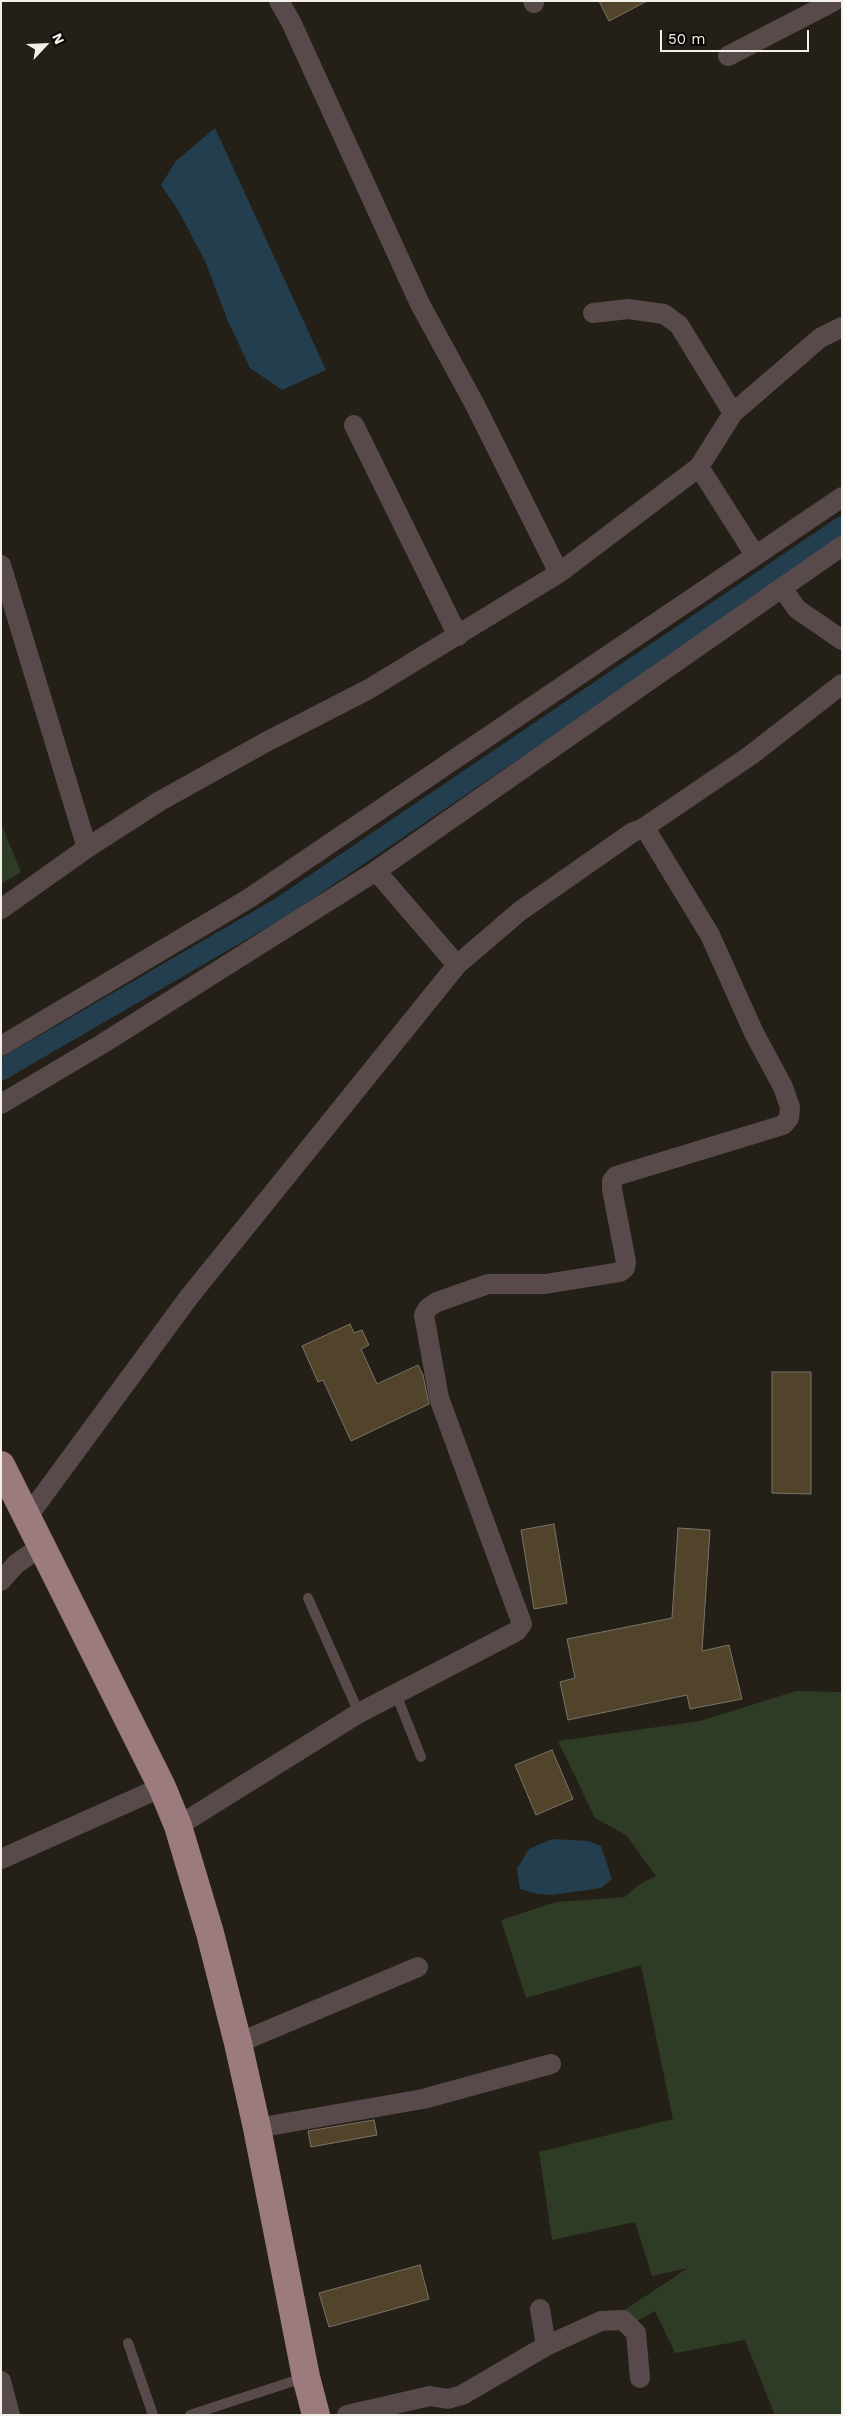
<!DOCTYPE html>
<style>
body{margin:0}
#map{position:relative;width:843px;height:2416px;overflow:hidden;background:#241f17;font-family:"Work Sans",sans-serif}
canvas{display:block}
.frame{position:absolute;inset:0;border:2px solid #f3f0ea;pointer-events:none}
.north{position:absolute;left:20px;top:20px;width:50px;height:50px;-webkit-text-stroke:4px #0b0906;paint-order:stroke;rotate:65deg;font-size:14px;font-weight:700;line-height:20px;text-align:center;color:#f3f0ea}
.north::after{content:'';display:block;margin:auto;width:18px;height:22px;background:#f3f0ea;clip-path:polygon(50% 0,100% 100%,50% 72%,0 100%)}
.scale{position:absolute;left:660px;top:30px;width:149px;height:22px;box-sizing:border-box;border:2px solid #f3f0ea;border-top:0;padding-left:6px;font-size:15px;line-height:18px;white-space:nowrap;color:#f3f0ea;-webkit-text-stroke:4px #0b0906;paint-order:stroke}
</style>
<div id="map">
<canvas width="843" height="2416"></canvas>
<div class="frame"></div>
<div class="north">N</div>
<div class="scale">50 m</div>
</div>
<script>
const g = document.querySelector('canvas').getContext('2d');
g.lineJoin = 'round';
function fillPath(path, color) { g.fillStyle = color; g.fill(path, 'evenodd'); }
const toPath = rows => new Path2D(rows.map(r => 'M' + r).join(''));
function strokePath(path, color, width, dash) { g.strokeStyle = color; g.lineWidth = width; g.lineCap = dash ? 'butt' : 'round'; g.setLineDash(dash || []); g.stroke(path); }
fillPath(toPath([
 [1,823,21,872,1,884],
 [796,1691,842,1692,842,2415,775,2415,745,2340,675,2353,655,2311,620,2331,605,2323,688,2268,652,2276,635,2222,552,2240,539,2152,673,2119,641,1965,526,1998,501,1920,556,1902,625,1897,638,1885,656,1876,626,1835,595,1818,558,1741,700,1721]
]), '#2f3c25');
fillPath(toPath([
 [215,128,326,370,282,390,250,368,227,319,205,261,178,210,161,185,176,161],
 [552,1839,588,1841,601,1846,612,1879,601,1888,552,1895,537,1894,520,1889,517,1869,529,1849]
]), '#233f4f');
strokePath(toPath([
 [1,1070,280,908,842,527]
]), '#233f4f', 21);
const building = toPath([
 [599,1,647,1,609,21,599,1],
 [350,1324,354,1333,362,1330,369,1345,361,1349,377,1384,418,1365,423,1375,429,1404,351,1441,323,1380,318,1382,302,1346,350,1324],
 [772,1372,811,1372,811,1494,772,1493,772,1372],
 [554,1524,567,1603,534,1609,521,1530,554,1524],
 [678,1528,710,1530,702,1651,729,1645,742,1699,690,1709,687,1695,568,1720,560,1682,575,1678,567,1639,672,1618,678,1528],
 [552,1750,573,1799,536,1815,515,1765,552,1750],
 [374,2120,377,2135,311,2147,308,2131,374,2120],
 [420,2265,429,2299,329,2327,319,2293,420,2265]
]);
fillPath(building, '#51442a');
strokePath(building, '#79746a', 1);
strokePath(toPath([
 [308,1598,359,1713],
 [396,1694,421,1757],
 [128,2343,153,2415],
 [190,2415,306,2377]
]), '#584a4b', 10);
strokePath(toPath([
 [279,1,291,22,420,304,474,403,559,573],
 [533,1,534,3],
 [728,56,834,1],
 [593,313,628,309,664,314,679,325,733,413],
 [354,425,458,636],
 [699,467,755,555],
 [1,565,87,848],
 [782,588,797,609,842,640],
 [642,829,751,755,842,684],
 [376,871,457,965],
 [1,909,87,848,160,801,266,742,369,689,559,573,699,467,733,413,820,338,842,327],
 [1,1046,248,899,842,497],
 [1,1104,102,1044,376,871,842,546],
 [28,1516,189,1297,457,965,520,911,633,832,642,829,648,833,710,935,754,1033,783,1087,790,1107,789,1118,783,1125,616,1176,612,1181,612,1189,626,1262,625,1268,620,1272,545,1284,488,1284,437,1302,428,1308,424,1315,439,1398,522,1624,517,1631,359,1713,178,1826],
 [1,1581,16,1564,43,1545],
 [1,1859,162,1787],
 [238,2043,418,1967],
 [257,2128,423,2099,551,2064],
 [540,2309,546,2346],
 [1,2381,10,2415],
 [347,2415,430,2396,448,2399,462,2395,546,2346,601,2321,623,2320,636,2333,640,2378]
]), '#584a4b', 20);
strokePath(toPath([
 [1,1465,162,1787,178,1826,210,1933,238,2043,257,2128,306,2377,316,2415]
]), '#9c7b7e', 28);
</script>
